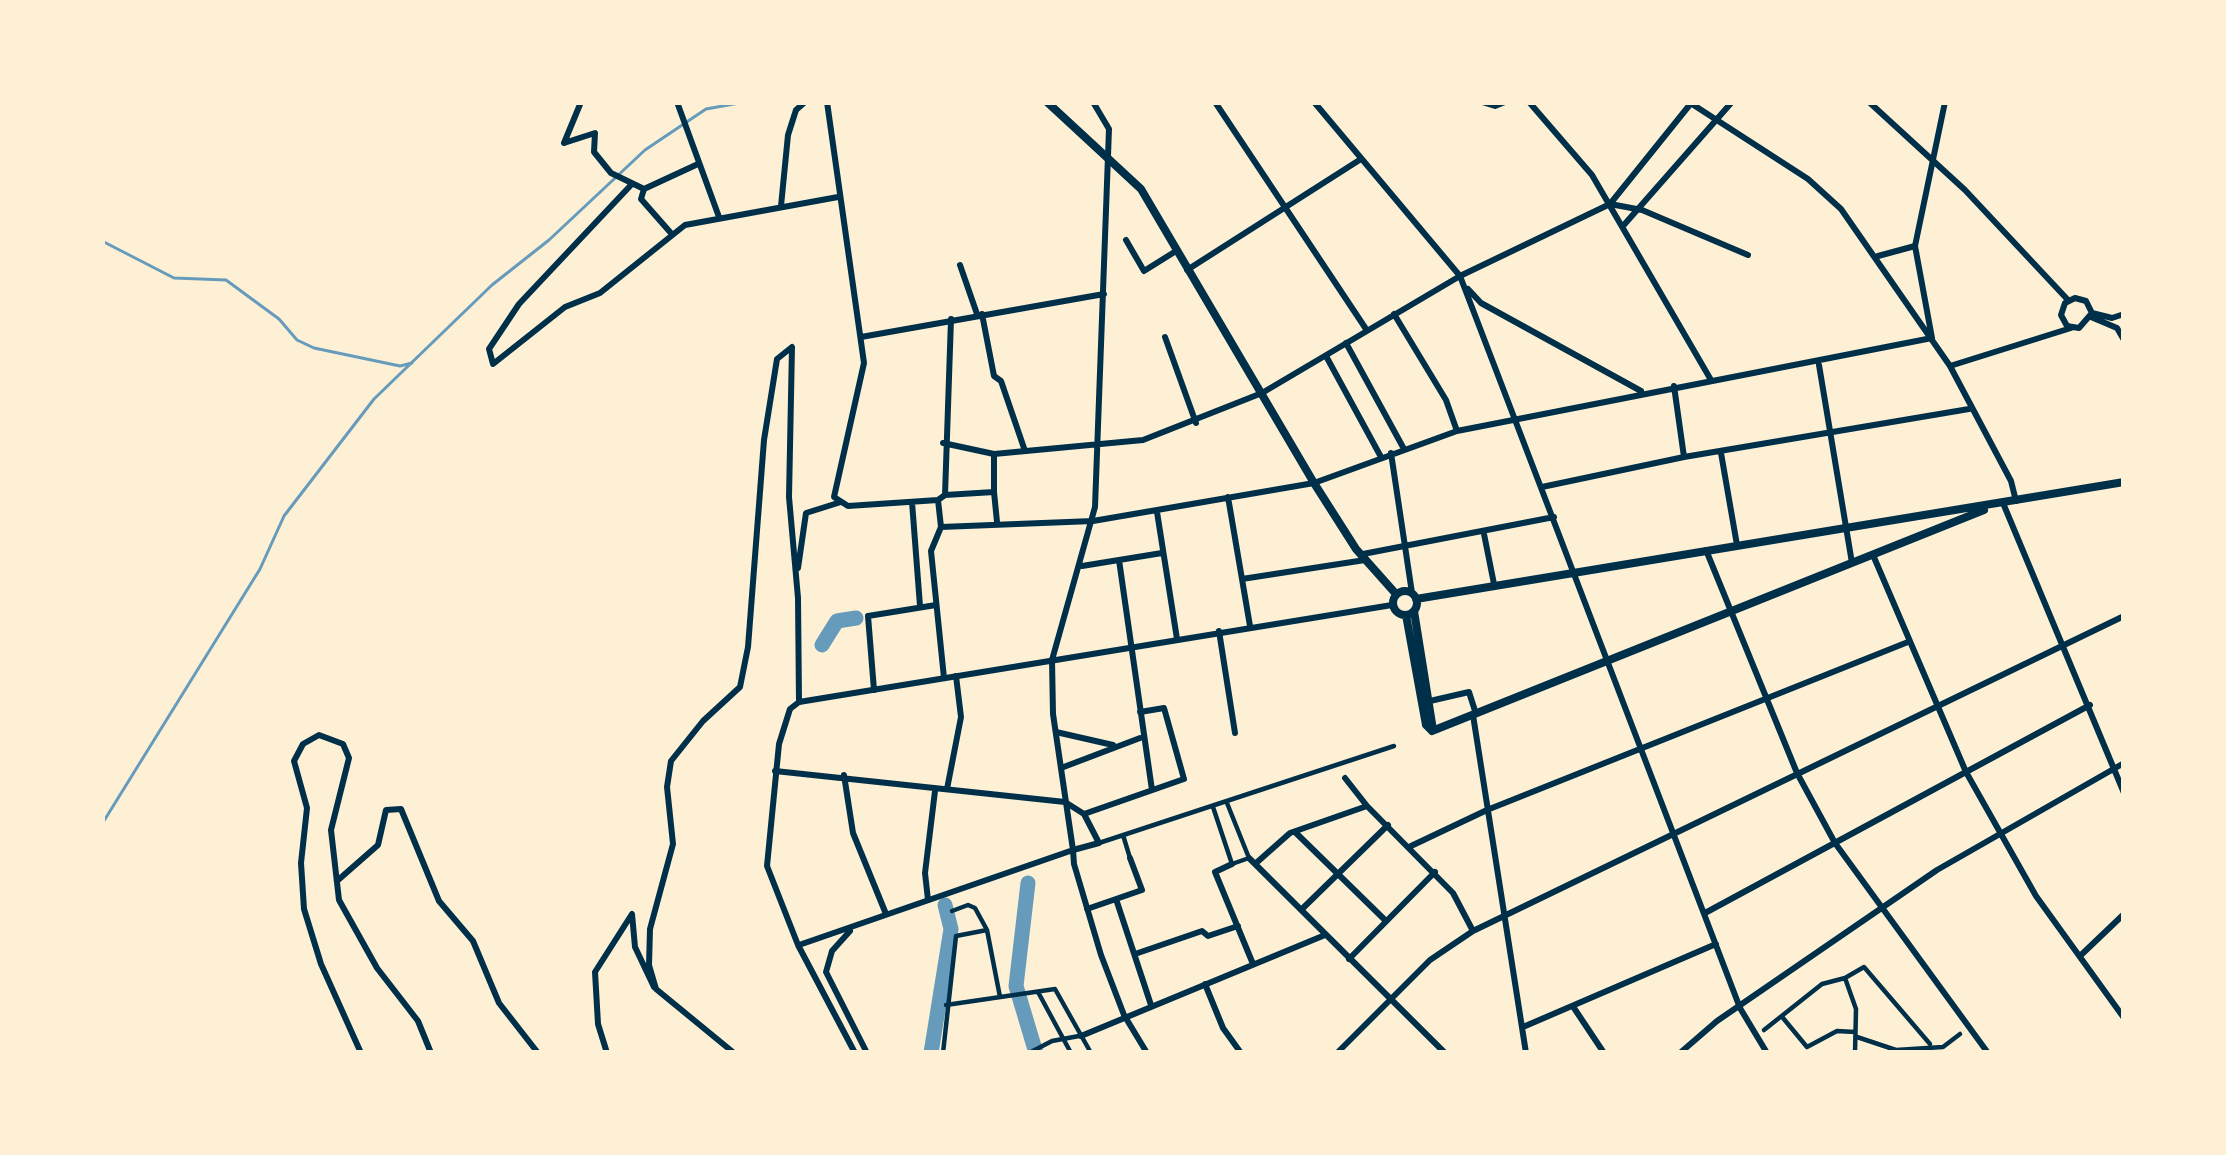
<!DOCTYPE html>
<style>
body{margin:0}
#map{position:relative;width:2226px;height:1155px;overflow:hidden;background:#fdf0d5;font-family:Mulish,sans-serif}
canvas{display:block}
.frame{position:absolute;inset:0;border:105px solid #fdf0d5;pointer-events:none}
</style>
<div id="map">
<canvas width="2226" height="1155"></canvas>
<div class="frame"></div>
</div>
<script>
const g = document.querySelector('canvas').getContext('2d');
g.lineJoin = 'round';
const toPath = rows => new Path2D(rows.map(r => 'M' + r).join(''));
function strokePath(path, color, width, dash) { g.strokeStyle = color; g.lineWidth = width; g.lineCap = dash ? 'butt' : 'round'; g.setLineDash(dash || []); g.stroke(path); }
strokePath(toPath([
 [102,241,174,278,226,280,279,319,297,340,314,348,400,366,412,363],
 [102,824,260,569,284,516,374,399,492,285,549,240,645,150,706,109,745,102]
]), '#669bbc', 3);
strokePath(toPath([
 [822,645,837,621,856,618],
 [1028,883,1016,986,1036,1053],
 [931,1053,951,929,945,905]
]), '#669bbc', 15);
strokePath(toPath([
 [1213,807,1232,864,1249,858,1227,803],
 [1123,835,1130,858],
 [1099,843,1394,746],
 [952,911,968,905,975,908,987,930],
 [1845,978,1864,967,1930,1044],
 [1038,992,1071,1053],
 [946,1005,1055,989,1091,1053],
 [1783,1018,1807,1047,1837,1031,1855,1032],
 [1764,1030,1822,984,1845,978,1856,1009,1855,1053],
 [1857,1037,1896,1050,1943,1047,1960,1034],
 [943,1053,956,936,987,930,1000,997],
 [1029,1053,1052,1041,1079,1036]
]), '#003049', 4.5);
strokePath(toPath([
 [677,102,719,217],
 [827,102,864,363,834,497,848,506,938,500],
 [1215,102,1366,329],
 [1314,102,1460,276,1740,1008,1767,1053],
 [1482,102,1495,106,1505,102],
 [1529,102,1592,175,1711,380],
 [1869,102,1965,190,2068,300],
 [1692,104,1808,179,1841,209,1950,366,2011,481,2016,501],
 [564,143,595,133,594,152,611,173,644,189,698,164],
 [564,143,581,102],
 [631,185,519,304,489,349,493,364,565,307,600,293,685,225,838,197],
 [644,189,641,199,670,232],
 [1610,204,1642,210,1748,255],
 [781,206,788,135,796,110,805,102],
 [1623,226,1732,102],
 [1126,240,1144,271,1176,251],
 [1878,256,1915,246],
 [960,265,977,314],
 [1187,270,1361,159],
 [1468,289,1481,303,1641,391],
 [2092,313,2079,328,2067,326,2061,315,2065,303,2075,298,2086,301,2092,313,2112,318,2124,314],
 [982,314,994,376,1001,381,1025,451],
 [1394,314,1446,400,1457,431],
 [2091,317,2117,328,2124,340],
 [861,337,1104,294],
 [1165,337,1196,423],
 [1346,343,1404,449],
 [1326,356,1381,457],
 [1819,365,1852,563],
 [1950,366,2071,328],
 [1674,386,1684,457],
 [943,443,994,454,1143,440,1262,393,1460,276,1610,204,1692,102],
 [1391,453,1412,593],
 [1721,453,1737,545],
 [994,454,994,492],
 [1542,487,1684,457,1969,409],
 [945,495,994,492,997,522],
 [1228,497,1250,626],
 [912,502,920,606],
 [2003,503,2124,793],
 [1157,512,1177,639],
 [941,527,1093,521,1314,483,1457,431,1932,338,1915,246,1945,102],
 [1484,534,1494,584],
 [1706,550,1797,773,1835,843,1988,1053],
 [1363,554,1554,517],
 [1873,555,1966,772,2036,896,2124,1018],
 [1119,560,1152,790],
 [1082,566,1162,553],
 [798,568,806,513,841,502],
 [1242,579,1365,560],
 [1219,631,1235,733],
 [1052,660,1095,507,1109,129,1093,102],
 [944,678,931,551,941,527,938,500,945,495,951,319],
 [874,690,868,616,936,605],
 [1430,701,1469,692,1476,714],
 [1473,715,1526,1053],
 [1056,732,1113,745],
 [1061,768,1140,738],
 [775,771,1065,802,1084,814,1184,779,1164,708,1140,712],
 [844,775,853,833,886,914],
 [1345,778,1367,806],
 [947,789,961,717,956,676],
 [1084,814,1099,843,1073,850,1074,864,1101,955,1124,1015,1147,1053],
 [1295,832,1386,921],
 [1411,846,1487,810,1908,642],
 [1130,858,1142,890,1116,899,1151,1005],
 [1249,858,1445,1053],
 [1232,864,1215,872,1253,964],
 [1255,864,1290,833,1367,806,1453,893,1473,931],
 [337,881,378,845,386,810,401,809,439,901,473,941,499,1003,538,1053],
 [928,900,925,873,935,791],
 [1087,909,1116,899],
 [1301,910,1388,825],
 [1705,913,2090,705],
 [1135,954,1202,931,1208,936,1238,926],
 [2080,956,2124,914],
 [1349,959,1435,872],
 [1205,984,1223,1028,1241,1053],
 [1574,1008,1604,1053],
 [1523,1027,1716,944],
 [1081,1036,1325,935],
 [607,1053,598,1024,595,972,632,914,635,947,654,987],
 [734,1053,656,989,649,965,650,929,673,844,667,787,671,761,703,721,740,687,748,647,764,440,777,359,792,347,789,497,798,598,799,702],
 [1337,1053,1430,960,1473,931,2124,616],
 [1680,1053,1717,1021,1937,870,2124,763]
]), '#003049', 6);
strokePath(toPath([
 [850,931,832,951,826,972,867,1053],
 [799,945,1073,850,1053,714,1052,660],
 [361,1053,321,964,304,909,301,863,307,808,294,761,303,744,319,735,343,744,349,758,331,830,339,900,377,968,418,1021,431,1053],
 [855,1053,798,945,767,866,779,744,790,709,799,702,1392,605]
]), '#003049', 6);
strokePath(toPath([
 [1047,102,1141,189,1314,483,1356,549,1396,594],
 '1393 603a12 12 0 1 1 24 0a12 12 0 1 1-24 0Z',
 [1416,599,2124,482],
 [1414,611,1433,730],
 [1406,615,1426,725,1432,731],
 [1432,731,1984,510]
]), '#003049', 8);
</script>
